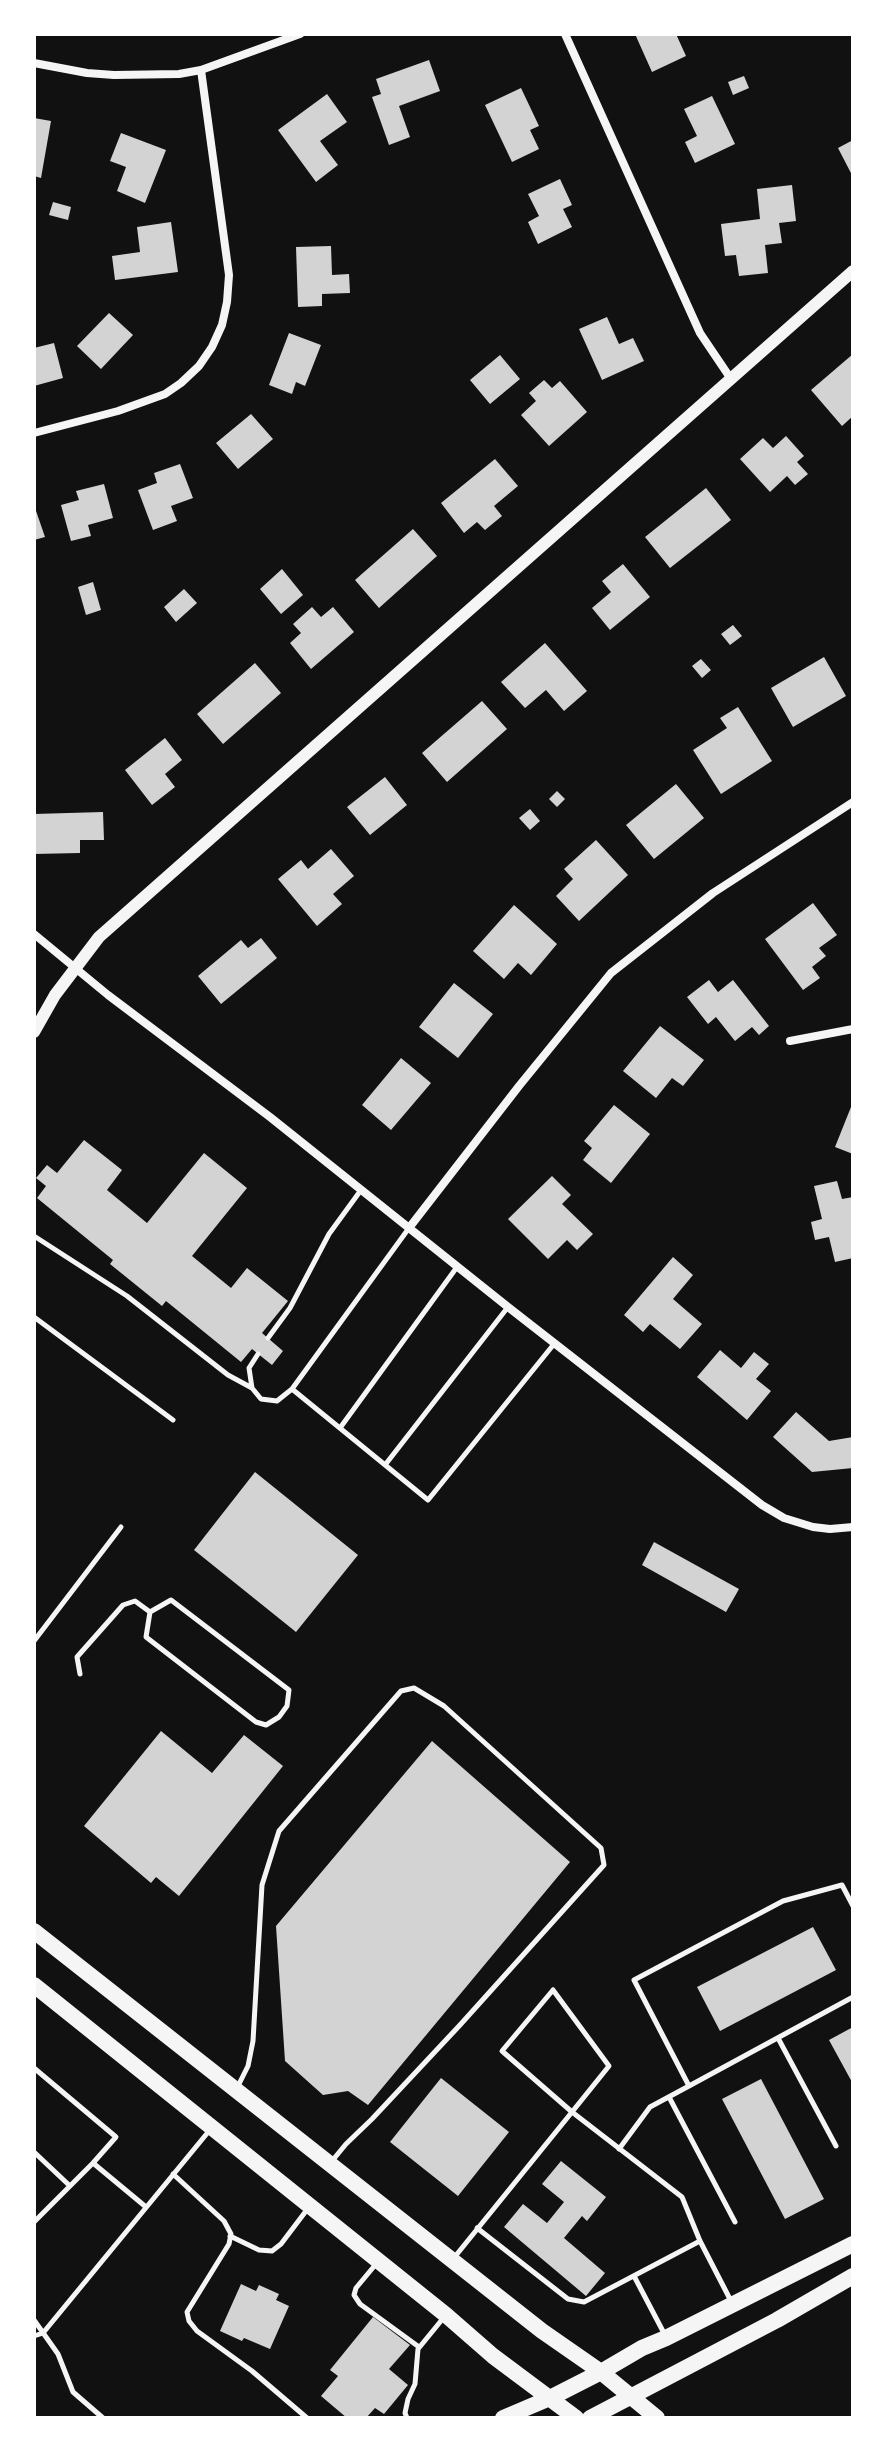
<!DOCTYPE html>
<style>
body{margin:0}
#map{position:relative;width:887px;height:2452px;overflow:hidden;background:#111;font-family:Lato,sans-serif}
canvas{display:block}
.frame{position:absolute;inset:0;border:36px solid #fff;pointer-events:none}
</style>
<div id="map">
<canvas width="887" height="2452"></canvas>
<div class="frame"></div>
</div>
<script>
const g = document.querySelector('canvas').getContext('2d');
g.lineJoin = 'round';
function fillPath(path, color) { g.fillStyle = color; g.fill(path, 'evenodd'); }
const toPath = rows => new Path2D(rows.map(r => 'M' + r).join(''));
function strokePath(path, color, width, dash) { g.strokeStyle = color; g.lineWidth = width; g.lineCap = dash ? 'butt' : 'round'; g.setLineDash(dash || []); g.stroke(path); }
fillPath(toPath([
 [635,34,676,34,686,56,652,72],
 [429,60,440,91,399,106,410,137,389,145,372,97,381,94,376,79],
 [744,76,749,88,733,95,728,82],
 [521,88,539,126,530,130,539,149,512,162,485,105],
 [327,94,347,122,320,141,338,165,316,182,278,130],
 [712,96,735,144,695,163,685,142,697,136,684,109],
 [34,118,51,121,41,178,34,176],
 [121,133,166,150,145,203,117,191,126,167,110,161],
 [853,140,853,177,838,148],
 [560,179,572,205,563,209,572,227,538,244,528,222,539,216,528,194],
 [792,185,796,221,779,223,782,243,765,245,768,273,739,276,736,255,725,256,721,224,760,219,757,189],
 [53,202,71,207,68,220,49,215],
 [171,222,178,272,115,280,112,256,140,252,137,227],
 [331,246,332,275,349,274,350,293,322,294,322,306,298,307,296,247],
 [109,313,133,335,101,369,77,346],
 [607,317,619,344,633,338,644,361,602,380,579,329],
 [289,333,321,345,305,386,296,382,292,394,269,385],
 [54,343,63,378,34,386,34,348],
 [853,354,853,416,842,426,811,390],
 [500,355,520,379,490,404,470,380],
 [544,380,552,388,560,381,587,412,549,446,521,415,536,401,529,393],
 [251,414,273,439,238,469,216,443],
 [786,436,804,456,797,462,808,474,795,485,787,476,770,492,740,459,763,438,773,448],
 [495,459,518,486,494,506,502,516,485,530,477,522,464,533,441,503],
 [180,464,193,498,171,506,177,521,153,530,138,490,157,483,154,473],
 [104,484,113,518,88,525,91,536,71,541,61,505,79,500,76,491],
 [706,488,731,520,670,568,645,537],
 [34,505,45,537,34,540],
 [413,529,437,556,379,608,355,580],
 [623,564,650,597,610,630,592,608,611,592,602,581],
 [282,569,303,595,281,614,260,589],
 [93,582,101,610,86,615,78,587],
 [184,589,197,603,176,622,164,607],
 [312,607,321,617,333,607,354,632,311,669,290,643,301,633,293,624],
 [733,625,742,636,730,645,721,634],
 [545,643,587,691,564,711,546,690,525,708,501,682],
 [824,657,846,696,793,727,771,688],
 [701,659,711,670,702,678,692,666],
 [255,663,281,693,223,744,197,714],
 [482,701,507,729,447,782,422,753],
 [738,707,772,761,721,794,693,750,727,728,720,718],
 [165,738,182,760,165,774,175,787,152,805,125,770],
 [385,777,407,805,370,835,347,807],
 [676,784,704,818,654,859,626,825],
 [557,791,565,799,557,807,549,799],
 [530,809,540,821,530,830,519,818],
 [103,812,104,840,80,840,80,853,34,854,34,814],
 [596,840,628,875,579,921,556,896,573,879,564,869],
 [331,849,354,876,333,894,342,904,317,926,278,879,301,860,308,869],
 [813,903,837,935,819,948,826,956,812,967,820,978,803,990,765,939],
 [514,905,557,944,531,975,518,963,504,979,473,951],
 [261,938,277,958,221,1004,198,976,241,940,248,948],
 [709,980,718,992,733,980,769,1026,759,1035,752,1027,735,1041,716,1017,708,1024,687,997],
 [454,983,493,1014,458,1058,419,1027],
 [660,1026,704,1060,683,1086,672,1078,656,1098,623,1071],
 [401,1058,431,1083,391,1130,362,1105],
 [853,1102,853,1154,835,1147],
 [614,1105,650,1134,611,1183,583,1160,592,1148,584,1141],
 [84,1140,122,1170,107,1190,147,1223,204,1153,247,1188,192,1256,231,1288,247,1268,288,1301,262,1333,283,1351,272,1365,252,1349,241,1362,166,1301,162,1306,110,1264,113,1260,37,1198,46,1186,36,1178,47,1165,57,1173],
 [552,1176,571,1195,562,1204,593,1234,577,1250,567,1240,548,1259,508,1219],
 [837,1181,842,1199,853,1197,853,1258,835,1262,829,1237,815,1240,811,1222,822,1219,814,1186],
 [673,1257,693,1275,673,1299,702,1324,680,1349,650,1324,643,1332,624,1315],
 [720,1350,741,1368,754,1352,769,1364,756,1379,771,1391,747,1420,697,1377],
 [796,1412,829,1441,853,1437,853,1468,812,1472,773,1437],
 [255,1472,358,1555,296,1632,194,1550],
 [654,1542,739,1589,726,1612,642,1565],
 [161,1731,212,1773,244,1735,283,1766,179,1896,156,1877,151,1883,84,1826],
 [432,1741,570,1862,368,2105,348,2091,323,2095,285,2061,276,1926],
 [813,1927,836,1970,720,2031,697,1987],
 [853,2027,853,2084,829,2040],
 [441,2078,509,2132,458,2196,390,2142],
 [761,2079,824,2199,785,2219,722,2099],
 [561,2161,606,2197,587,2221,582,2216,564,2238,605,2273,586,2296,504,2227,523,2204,547,2223,564,2202,542,2184],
 [241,2284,256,2291,259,2285,279,2294,276,2300,289,2306,270,2349,244,2338,242,2341,220,2331],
 [373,2317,410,2345,389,2369,408,2385,384,2414,375,2408,366,2418,347,2418,321,2396,338,2376,330,2370]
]), '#d3d3d3');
strokePath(toPath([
 [34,1236,127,1296,228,1375,252,1388],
 [34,1317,173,1420],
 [268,1338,290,1308,329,1234,361,1190],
 [258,1354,249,1368,252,1388,261,1399,277,1401,292,1389,409,1228],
 [292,1389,428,1500,554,1344],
 [340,1428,457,1267],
 [385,1465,508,1307],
 [34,1641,121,1527],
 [80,1674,77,1657,123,1605,135,1601,150,1612,171,1600,289,1690,287,1706,279,1717,266,1725,256,1722,146,1637,150,1612],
 [553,1990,609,2066,572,2112,502,2051,553,1990],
 [778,2038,836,2146],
 [34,2068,116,2137,93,2163,34,2222],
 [238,2086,248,2066,253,2041,262,1885,279,1831,401,1691,414,1688,444,1706,601,1848,604,1865,460,2025,372,2119,346,2144,332,2161],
 [689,2086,853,1997],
 [669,2097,735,2222],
 [619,2149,650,2107,689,2086,634,1980,783,1901,842,1885,853,1906],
 [34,2152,70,2186],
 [93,2163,146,2207],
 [173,2174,224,2221,231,2234,229,2244,187,2312,189,2321,197,2331,252,2371,307,2418],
 [477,2228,568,2299,584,2302,700,2241],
 [230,2236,259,2250,272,2251,281,2244,309,2207],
 [453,2259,572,2112,682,2197,700,2241,732,2303],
 [376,2264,356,2288,354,2295,360,2304,419,2347],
 [634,2276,666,2337],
 [34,2320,58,2354,73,2392,103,2418],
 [34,2336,43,2333,209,2131],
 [407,2418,405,2413,408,2399,415,2384,418,2349,445,2316]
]), '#f5f5f5', 5);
strokePath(toPath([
 [565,34,700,333,731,379],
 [34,63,87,73,114,75,179,74,201,70,300,34],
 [34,433,118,411,165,394,181,383,199,366,212,347,222,325,227,302,229,275,201,70],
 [34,934,108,995,270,1117,508,1307,762,1505,784,1518,813,1527,830,1529,853,1527],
 [790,1041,853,1029],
 [409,1228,519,1086,611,973,713,893,853,802]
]), '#f5f5f5', 8);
strokePath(toPath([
 [34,1032,55,995,99,937,853,271]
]), '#f5f5f5', 12);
strokePath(toPath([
 [34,1931,542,2331,601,2372,657,2418],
 [34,1985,446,2315,493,2356,576,2418],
 [503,2418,550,2398,601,2372,642,2348,666,2338,853,2244],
 [590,2418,777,2320,853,2276]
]), '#f5f5f5', 16);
</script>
